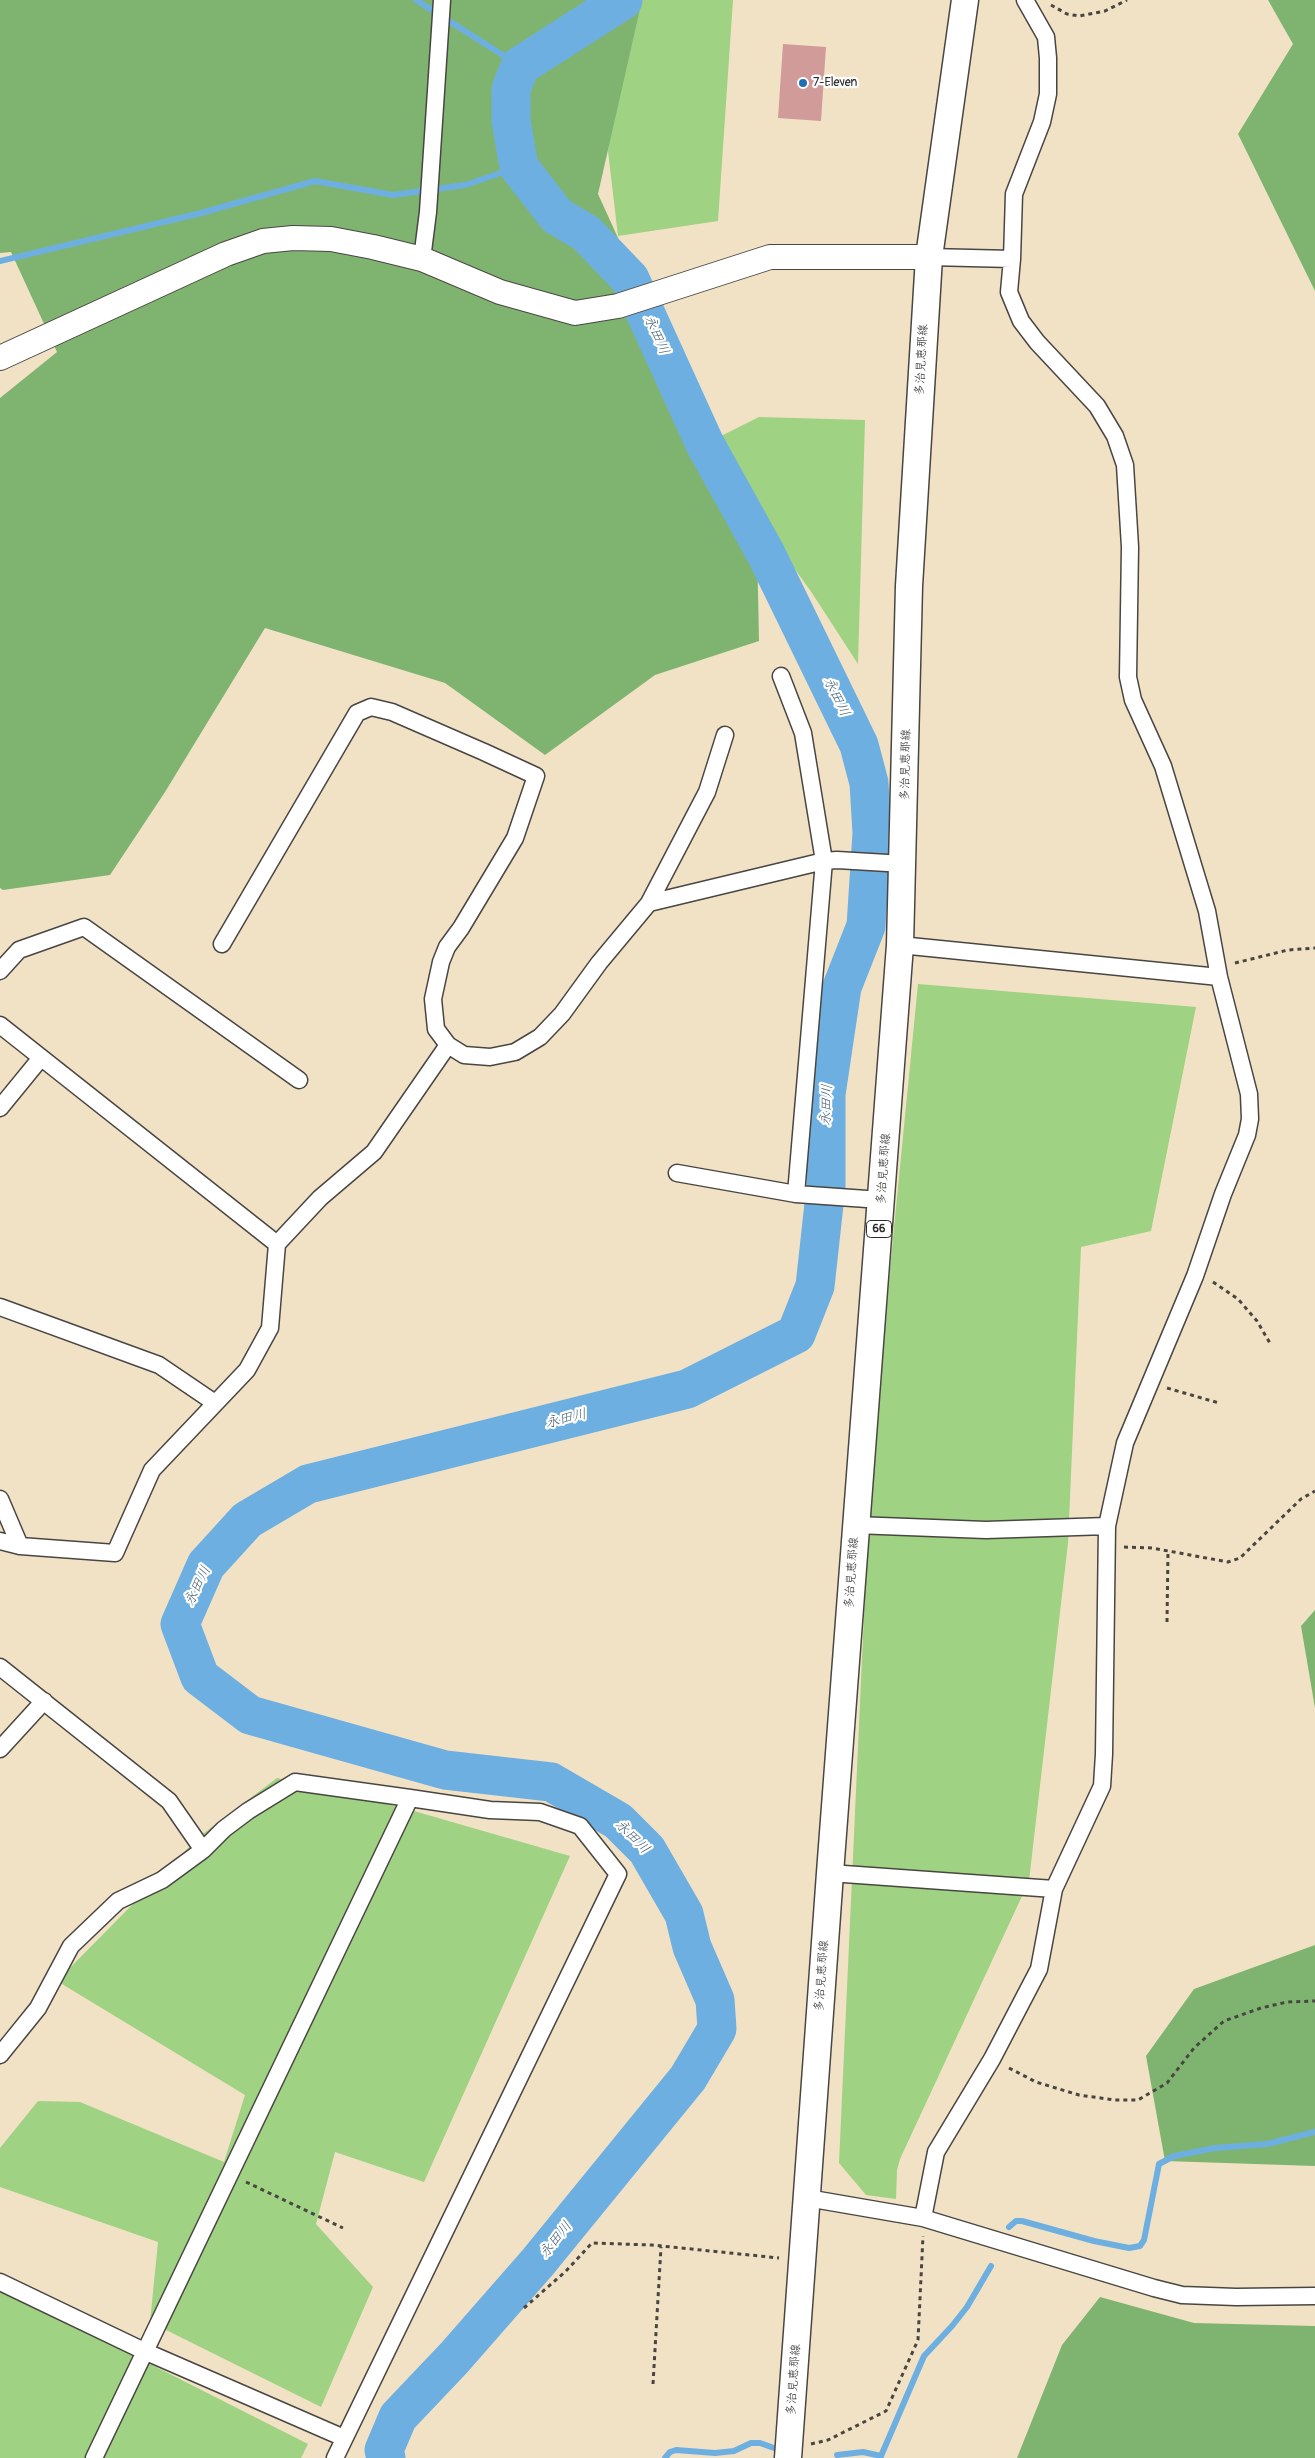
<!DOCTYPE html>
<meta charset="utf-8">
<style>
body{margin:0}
canvas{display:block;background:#f1e2c5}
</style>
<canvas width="1315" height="2458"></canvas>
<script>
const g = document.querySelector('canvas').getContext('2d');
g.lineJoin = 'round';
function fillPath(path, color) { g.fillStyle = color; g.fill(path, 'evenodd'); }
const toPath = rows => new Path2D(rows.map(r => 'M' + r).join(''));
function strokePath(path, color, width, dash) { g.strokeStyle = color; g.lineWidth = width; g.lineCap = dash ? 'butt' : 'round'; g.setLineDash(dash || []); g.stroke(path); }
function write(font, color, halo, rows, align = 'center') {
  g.font = font + ' Pangolin,"Klee One",sans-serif'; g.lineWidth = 4.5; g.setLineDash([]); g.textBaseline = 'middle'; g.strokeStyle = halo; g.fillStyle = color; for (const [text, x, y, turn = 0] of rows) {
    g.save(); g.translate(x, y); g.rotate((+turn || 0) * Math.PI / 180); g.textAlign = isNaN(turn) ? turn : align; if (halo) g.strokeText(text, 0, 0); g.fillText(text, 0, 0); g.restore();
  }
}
fillPath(toPath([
 [628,0,733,0,718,221,618,236,608,151],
 [759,417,865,420,858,664,812,593,705,444],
 [918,984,1196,1007,1151,1231,1081,1247,1068,1543,1029,1881,900,2159,897,2170,896,2199,866,2195,839,2163,871,1462],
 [277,1778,407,1809,570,1856,424,2182,335,2152,316,2224,373,2287,321,2407,150,2322,158,2242,0,2187,0,2148,38,2101,80,2102,224,2162,245,2095,57,1981,200,1836],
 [0,2288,308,2444,301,2458,0,2458]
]), '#9fd282');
fillPath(toPath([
 [0,0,642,0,598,194,757,543,759,641,655,675,545,755,445,683,265,628,165,792,110,875,3,890,0,888,0,398,57,352,11,252,0,253],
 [1268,0,1315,0,1315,291,1238,134,1293,44],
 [1315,1610,1315,1708,1301,1626],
 [1315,1945,1315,2166,1165,2161,1146,2056,1194,1989],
 [1100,2297,1194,2323,1315,2326,1315,2458,1017,2458,1062,2345]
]), '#7fb470');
strokePath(toPath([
 [416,0,520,66],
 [0,261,201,213,315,181,393,195,465,185,519,167],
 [1009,2227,1016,2221,1022,2221,1094,2241,1129,2248,1140,2246,1144,2240,1159,2164,1174,2156,1215,2148,1267,2144,1315,2132],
 [837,2455,863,2452,881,2456,924,2356,952,2326,967,2307,991,2266],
 [665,2458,670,2452,676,2450,715,2453,734,2451,751,2443,760,2443,774,2448]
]), '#6eafe2', 6);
strokePath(toPath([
 [386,2458,384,2450,398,2417,454,2358,538,2262,688,2078,717,2029,715,2000,692,1947,684,1914,647,1850,618,1821,551,1782,445,1770,250,1715,200,1677,180,1624,206,1565,247,1520,308,1484,687,1389,796,1334,815,1286,826,1186,826,1094,842,987,866,926,872,833,869,783,859,745,766,554,705,444,630,279,586,233,557,216,519,167,511,121,511,89,520,66,623,0]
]), '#6eafe2', 39);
fillPath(toPath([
 [783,44,826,47,821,121,778,118]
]), '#d19b99');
const street = toPath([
 [422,259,428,212,442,0],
 [1012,259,1014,194,1042,122,1048,94,1048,58,1046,37,1025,0],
 [649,903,707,792,725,735],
 [222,944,357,713,371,707,392,712,484,752,536,776,515,838,461,928,447,947,441,962,433,999,436,1029,448,1045],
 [900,945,1219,977],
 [0,971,19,950,84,927,299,1080],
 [0,1025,277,1244],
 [0,1108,40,1059],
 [677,1173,796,1194,824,861,803,733,781,676],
 [796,1194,881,1200],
 [0,1307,159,1365,215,1403],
 [0,1499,20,1546],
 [855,1525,986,1530,1107,1526],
 [0,1541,20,1546,115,1553,152,1470,247,1370,270,1328,277,1244,320,1198,374,1152,448,1045,464,1055,490,1057,515,1052,540,1037,562,1014,599,963,649,903,824,861,837,860,904,864],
 [0,1667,169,1801,203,1850,162,1880,118,1901,71,1946,38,2008,0,2055],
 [0,1749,44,1701],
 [830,1873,1054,1889],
 [807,2198,923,2218,1154,2288,1182,2295,1236,2297,1315,2296],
 [923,2218,936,2152,992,2059,1039,1969,1054,1889,1102,1786,1104,1754,1107,1526,1125,1443,1195,1276,1223,1194,1247,1135,1250,1119,1249,1094,1219,977,1207,911,1163,766,1133,700,1128,677,1130,547,1125,465,1115,436,1097,406,1037,342,1021,321,1009,292,1012,259,929,257],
 [0,2282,144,2351,344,2438],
 [94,2458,410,1798,295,1782,248,1811,224,1829,203,1850],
 [335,2458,618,1874,580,1826,540,1812,490,1810,410,1798]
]);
const secondary = toPath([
 [0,358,226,254,263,241,293,238,331,239,373,247,422,259,500,292,575,313,618,306,770,257,929,257]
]);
const primary = toPath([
 [788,2458,830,1873,900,945,909,586,929,257,965,0]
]);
strokePath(street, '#494642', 19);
strokePath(secondary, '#494642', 26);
strokePath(primary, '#494642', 29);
strokePath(toPath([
 [1051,5,1067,14,1079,16,1105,11,1127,0],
 [1235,963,1288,950,1315,948],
 [1213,1282,1238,1299,1257,1321,1271,1345],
 [1167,1388,1219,1403],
 [1124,1547,1152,1548,1228,1562,1240,1558,1301,1499,1315,1491],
 [1167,1622,1168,1551],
 [1009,2068,1036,2082,1079,2095,1115,2100,1138,2100,1167,2083,1194,2048,1224,2021,1261,2008,1287,2002,1315,2001],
 [246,2182,343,2228],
 [524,2308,566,2271,592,2243,652,2245,779,2258],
 [653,2384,661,2247],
 [811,2444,828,2440,886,2411,918,2340,923,2236]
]), '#494642', 3, [4, 4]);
strokePath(street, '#fff', 16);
strokePath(secondary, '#fff', 24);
strokePath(primary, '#fff', 26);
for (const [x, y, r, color] of [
 [803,83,5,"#1f6fb2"]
]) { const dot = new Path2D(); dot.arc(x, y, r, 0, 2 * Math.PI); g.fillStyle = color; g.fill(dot); strokePath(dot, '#fff', 2); }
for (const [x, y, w] of [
 [879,1229,25]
]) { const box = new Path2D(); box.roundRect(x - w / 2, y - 8.5, w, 17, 4); g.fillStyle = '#fff'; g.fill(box); strokePath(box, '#2b2b2b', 1); }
write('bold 11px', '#2b2b2b', null, [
 ["66",879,1229]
]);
write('12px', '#2b2b2b', '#fff', [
 ["7-Eleven",813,83]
], 'left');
write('12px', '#2b2b2b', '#fff', [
 ["多治見恵那線",922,360,-87],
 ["多治見恵那線",906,765,-89],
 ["多治見恵那線",884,1169,-86],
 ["多治見恵那線",852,1573,-86],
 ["多治見恵那線",822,1976,-86],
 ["多治見恵那線",794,2380,-86]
]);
write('italic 14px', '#466074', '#fff', [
 ["永田川",656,335,66],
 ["永田川",836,697,64],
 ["永田川",827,1105,-87],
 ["永田川",566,1419,-14],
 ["永田川",198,1586,-64],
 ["永田川",632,1837,45],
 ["永田川",556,2240,-51]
]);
</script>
